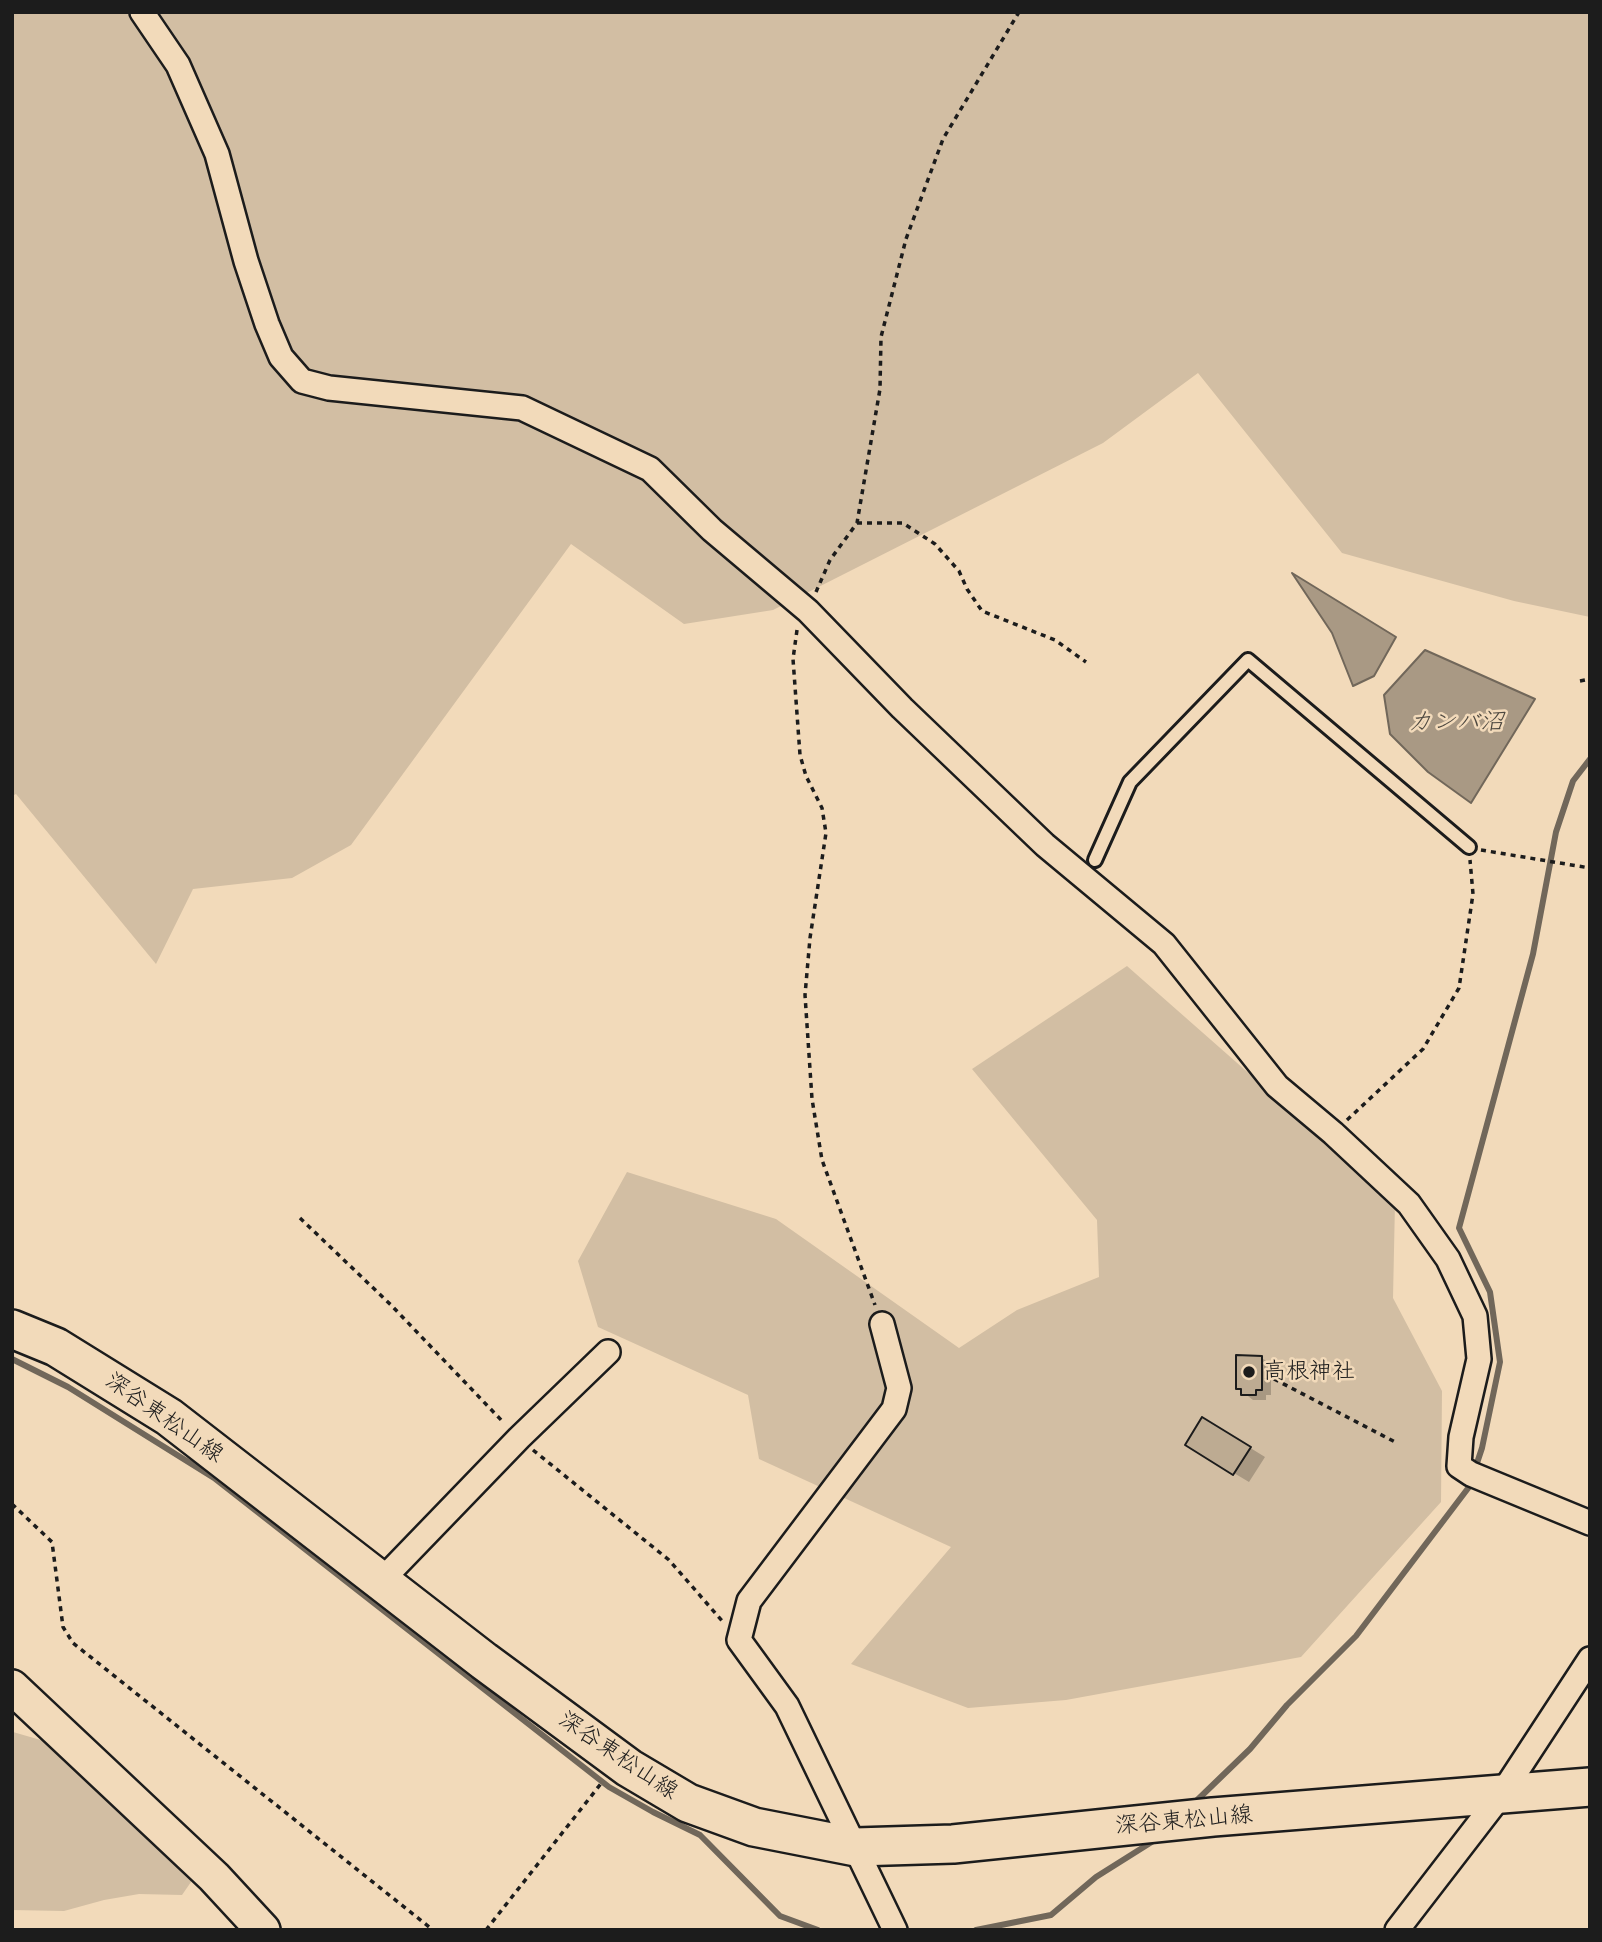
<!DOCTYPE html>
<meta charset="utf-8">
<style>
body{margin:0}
#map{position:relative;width:1602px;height:1942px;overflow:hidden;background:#f2daba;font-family:"Patrick Hand",sans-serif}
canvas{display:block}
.frame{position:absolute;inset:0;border:14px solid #1c1c1c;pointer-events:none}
</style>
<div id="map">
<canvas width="1602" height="1942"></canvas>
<div class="frame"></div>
</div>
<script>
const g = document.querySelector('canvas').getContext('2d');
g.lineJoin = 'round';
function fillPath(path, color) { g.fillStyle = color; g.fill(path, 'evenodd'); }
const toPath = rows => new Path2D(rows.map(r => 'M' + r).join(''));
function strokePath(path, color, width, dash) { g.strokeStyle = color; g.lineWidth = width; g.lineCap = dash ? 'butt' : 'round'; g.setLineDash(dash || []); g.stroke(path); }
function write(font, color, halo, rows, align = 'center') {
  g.font = font + ' "Patrick Hand","Klee One",sans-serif'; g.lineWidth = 5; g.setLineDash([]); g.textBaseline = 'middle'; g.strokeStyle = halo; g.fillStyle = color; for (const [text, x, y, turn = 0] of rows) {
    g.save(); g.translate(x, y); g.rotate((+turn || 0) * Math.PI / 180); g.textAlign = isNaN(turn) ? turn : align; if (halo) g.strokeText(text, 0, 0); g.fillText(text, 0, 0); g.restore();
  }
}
fillPath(toPath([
 [12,12,1590,12,1590,617,1514,601,1342,553,1198,373,1103,443,773,610,684,624,571,544,351,845,292,878,193,889,156,964,16,794,12,796],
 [1127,966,1395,1202,1393,1298,1442,1391,1441,1502,1301,1657,1066,1700,968,1708,851,1664,951,1547,759,1459,748,1395,598,1327,578,1261,627,1172,776,1219,959,1348,1017,1310,1099,1277,1097,1220,972,1069],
 [13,1732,51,1743,192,1864,191,1882,182,1895,139,1894,104,1900,64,1911,12,1910]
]), '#d2bea3');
const water = toPath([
 [1292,573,1396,637,1374,676,1353,686,1332,633,1292,573],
 [1425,650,1535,699,1471,803,1428,772,1390,734,1384,695,1425,650]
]);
fillPath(water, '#a99984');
strokePath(water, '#71675a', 2);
fillPath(toPath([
 [1261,1358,1271,1363,1271,1395,1266,1395,1266,1400,1253,1400,1238,1388],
 [1218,1428,1265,1457,1249,1482,1187,1445]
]), '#0003');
strokePath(toPath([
 [12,1359,68,1387,214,1478,609,1787,653,1812,700,1835,780,1916,818,1930],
 [1191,1806,1250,1749,1287,1705,1356,1636,1469,1487,1482,1448,1500,1362,1490,1292,1459,1228,1533,954,1556,832,1573,781,1590,759],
 [976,1930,1051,1915,1096,1877,1158,1838]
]), '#71675a', 6);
const building = toPath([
 [1236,1355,1262,1356,1262,1390,1256,1390,1256,1395,1241,1395,1241,1389,1236,1389,1236,1355],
 [1202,1417,1251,1447,1233,1475,1185,1445,1202,1417]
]);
fillPath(building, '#bdab92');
strokePath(building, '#1c1c1c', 2);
const lane = toPath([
 [1095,860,1130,782,1248,660,1469,847]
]);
const street = toPath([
 [142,12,178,65,217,154,246,261,267,324,281,357,302,381,329,388,522,408,650,469,712,530,808,611,902,708,1045,845,1164,944,1277,1086,1333,1133,1409,1204,1448,1259,1475,1316,1479,1359,1461,1437,1459,1466,1471,1474,1590,1523],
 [882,1324,899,1388,894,1409,749,1601,739,1640,787,1706,895,1930],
 [381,1581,519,1438,608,1352],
 [1397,1930,1501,1795,1590,1659]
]);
const secondary = toPath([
 [12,1687,214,1877,263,1930]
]);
const primary = toPath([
 [12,1329,56,1347,169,1417,484,1661,629,1768,688,1803,754,1827,856,1847,953,1844,1213,1817,1590,1787]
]);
strokePath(lane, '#1c1c1c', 18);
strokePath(street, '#1c1c1c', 28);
strokePath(secondary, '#1c1c1c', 38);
strokePath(primary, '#1c1c1c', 42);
strokePath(toPath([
 [857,523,903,523,935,544,959,571,967,589,982,611,1055,640,1086,662],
 [816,592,830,560,857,523,880,389,881,337,906,239,943,139,1019,12],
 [797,630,793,659,800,755,806,776,822,808,826,833,810,938,805,995,812,1099,822,1160,875,1305],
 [1580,681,1590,679],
 [1481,850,1590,868],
 [1347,1120,1423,1049,1459,988,1473,894,1470,860],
 [300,1218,391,1305,504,1423],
 [1274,1379,1397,1443],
 [533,1450,669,1560,724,1623],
 [12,1504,52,1542,63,1627,73,1643,433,1930],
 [486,1930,603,1781]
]), '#1c1c1c', 3.5, [5, 5]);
strokePath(lane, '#f2daba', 12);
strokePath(street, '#f2daba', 23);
strokePath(secondary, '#f2daba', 33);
strokePath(primary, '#f2daba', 37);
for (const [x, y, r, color] of [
 [1249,1372,7,"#1c1c1c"]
]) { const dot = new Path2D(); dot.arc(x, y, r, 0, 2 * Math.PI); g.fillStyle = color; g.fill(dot); strokePath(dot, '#f2daba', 2.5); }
write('23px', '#1c1c1c', '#f2daba', [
 ["高根神社",1263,1372]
], 'left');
write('23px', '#1c1c1c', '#f2daba', [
 ["深谷東松山線",164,1418,35],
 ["深谷東松山線",618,1756,34],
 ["深谷東松山線",1184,1821,-5]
]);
write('italic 24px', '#4d4840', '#f2daba', [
 ["カンバ沼",1456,723]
]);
</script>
